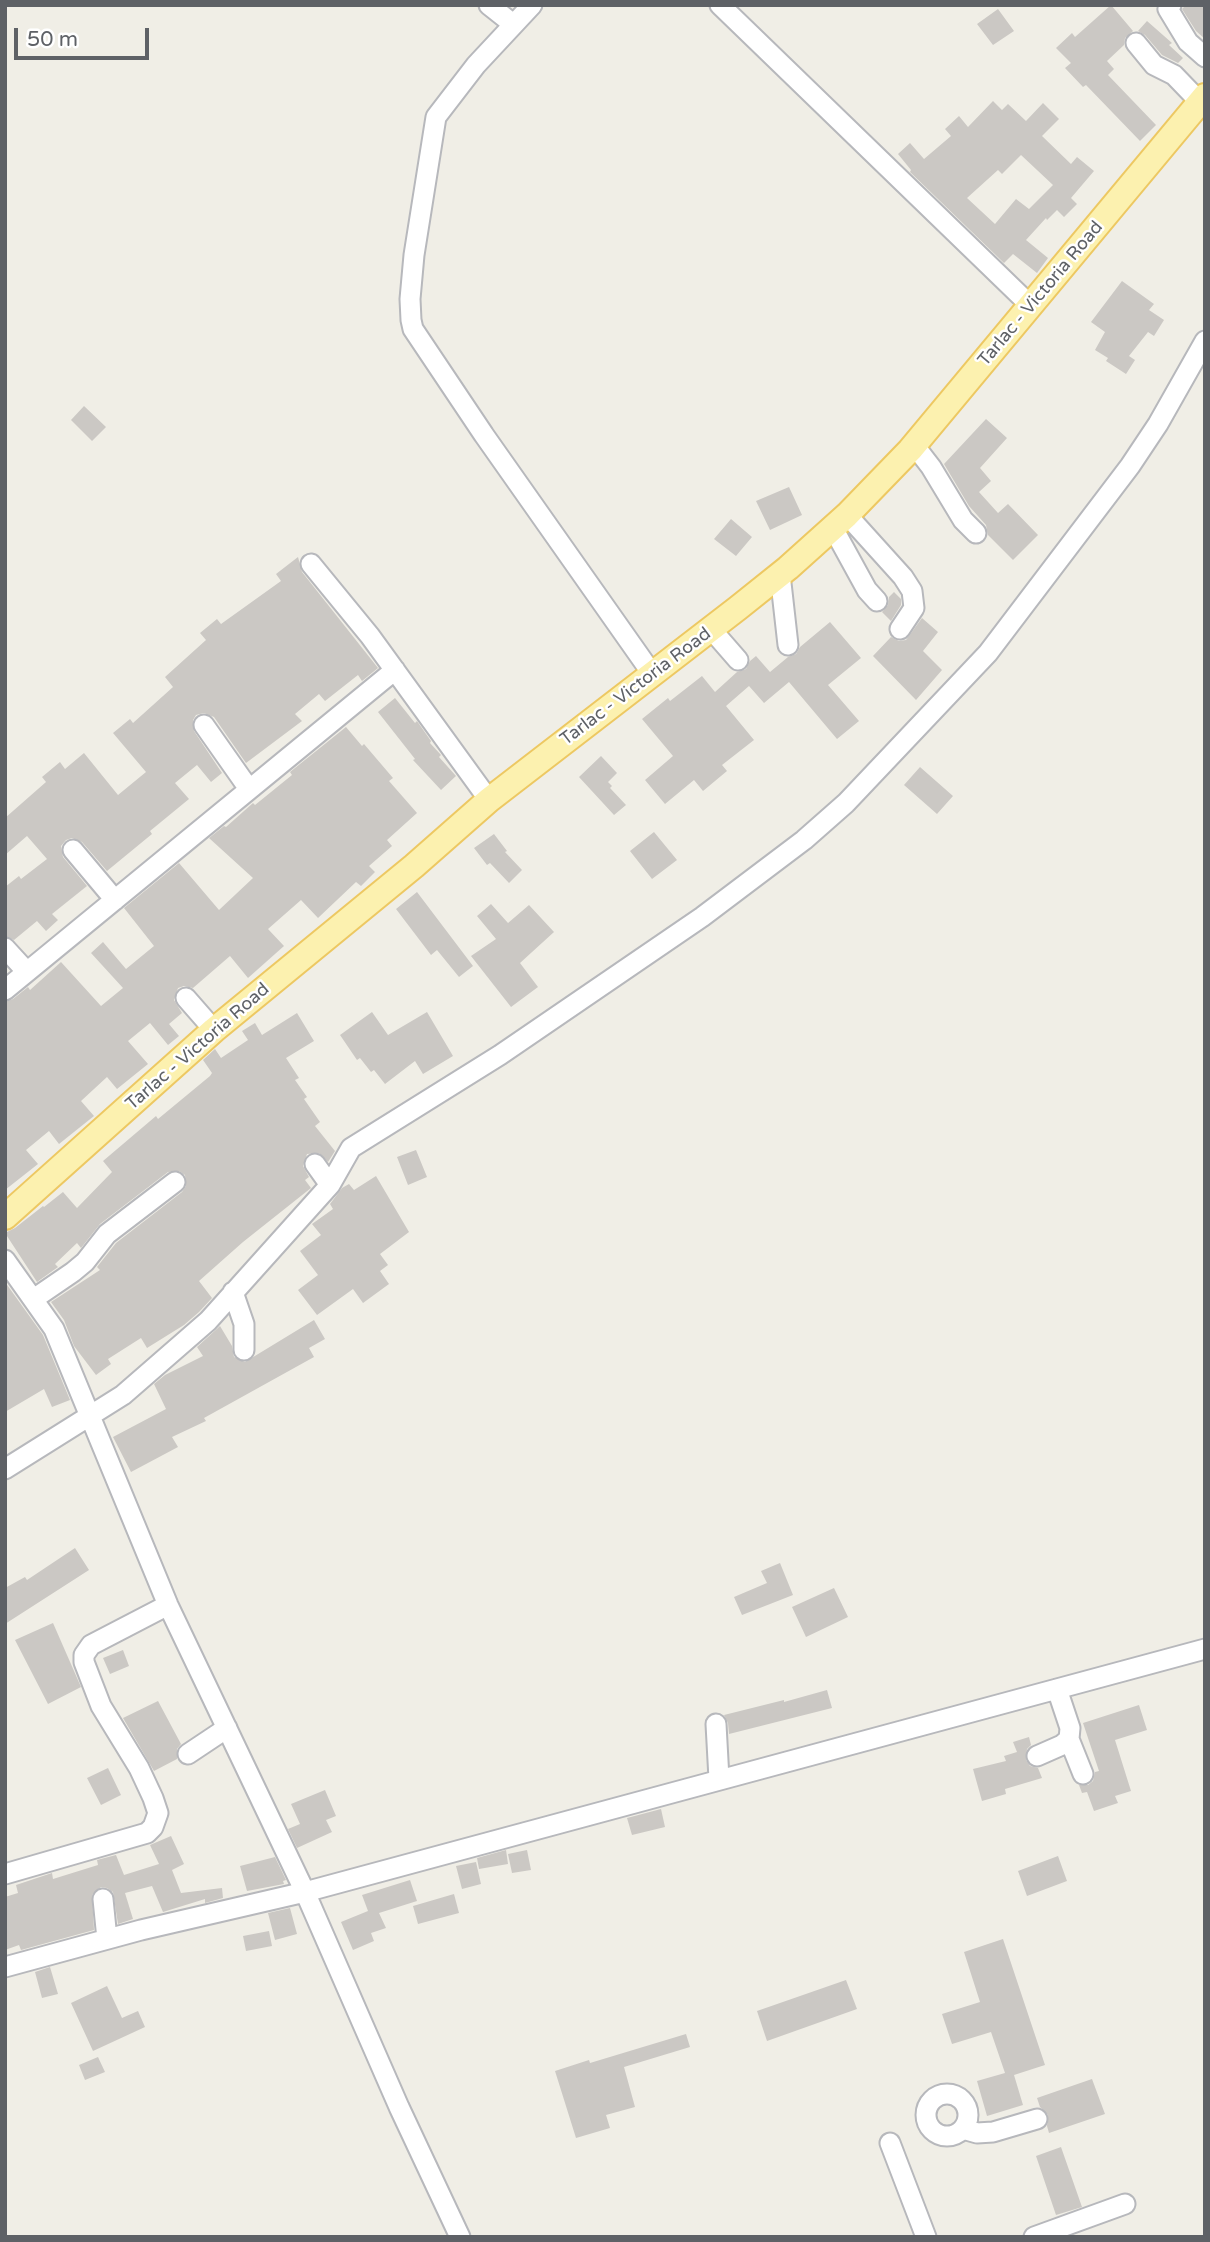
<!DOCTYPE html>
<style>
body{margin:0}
#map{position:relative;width:1210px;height:2242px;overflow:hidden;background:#f0eee6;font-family:"Varela Round",sans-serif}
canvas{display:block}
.frame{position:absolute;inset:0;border:7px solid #5e6166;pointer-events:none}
.scale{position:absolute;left:14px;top:28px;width:135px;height:32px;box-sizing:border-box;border:4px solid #5e6166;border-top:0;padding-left:9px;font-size:21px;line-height:24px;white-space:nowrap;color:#5e6166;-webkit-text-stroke:5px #fff;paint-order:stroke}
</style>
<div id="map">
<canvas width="1210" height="2242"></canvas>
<div class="frame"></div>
<div class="scale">50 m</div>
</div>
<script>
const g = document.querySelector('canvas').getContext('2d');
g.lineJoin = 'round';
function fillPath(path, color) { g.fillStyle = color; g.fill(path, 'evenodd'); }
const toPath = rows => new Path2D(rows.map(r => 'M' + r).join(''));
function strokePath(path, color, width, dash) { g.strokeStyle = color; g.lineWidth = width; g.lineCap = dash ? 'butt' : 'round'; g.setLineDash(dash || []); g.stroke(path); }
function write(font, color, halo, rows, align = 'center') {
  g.font = font + ' "Varela Round",sans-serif'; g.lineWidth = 5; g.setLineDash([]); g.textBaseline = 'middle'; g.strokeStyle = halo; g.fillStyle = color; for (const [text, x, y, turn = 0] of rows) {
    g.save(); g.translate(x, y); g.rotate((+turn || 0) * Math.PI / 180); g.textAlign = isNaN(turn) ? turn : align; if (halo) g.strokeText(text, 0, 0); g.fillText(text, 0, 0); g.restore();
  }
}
fillPath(toPath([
 [1111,5,1133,31,1125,38,1124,45,1107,61,1114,69,1108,75,1156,125,1140,141,1086,85,1083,87,1065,68,1071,63,1056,48,1072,33,1075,37],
 [1186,5,1205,5,1205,39,1196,31,1182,9],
 [998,9,1014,31,993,45,977,24],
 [1147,21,1172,43,1169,45,1183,58,1178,63,1162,55,1145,35,1138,31],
 [993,101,1002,110,1008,104,1026,121,1043,103,1059,119,1042,136,1071,164,1077,157,1094,171,1071,198,1077,204,1064,217,1057,210,1047,220,1046,218,1026,240,1048,258,1037,273,1013,254,1004,263,910,172,911,170,898,154,910,143,924,159,951,136,945,129,959,116,968,127],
 [1021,155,1053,185,1029,209,1016,199,995,224,967,198,998,170,1002,174],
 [1122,281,1154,304,1149,310,1164,320,1154,336,1148,332,1129,356,1135,360,1126,374,1106,361,1108,358,1095,350,1105,332,1091,322],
 [84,406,106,427,92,441,71,420],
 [986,419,1007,438,980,468,991,481,979,492,998,513,1008,504,1038,535,1013,560,988,535,986,525,969,506,944,464],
 [789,487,802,515,770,530,756,501],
 [731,519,752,537,736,556,714,539],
 [298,557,302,572,378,668,362,681,358,675,325,701,319,694,295,714,302,721,246,763,214,717,204,713,196,715,193,720,194,731,222,773,211,782,197,765,175,783,189,799,150,831,152,834,107,871,82,842,72,838,66,840,61,846,63,857,87,886,52,914,58,920,46,931,37,921,14,940,5,936,5,887,19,876,21,879,47,859,27,836,5,855,5,818,46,782,42,777,60,762,65,769,84,753,118,795,146,772,113,733,130,719,133,723,173,687,165,677,206,640,200,633,217,619,221,624,281,581,276,574],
 [894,592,901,599,901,605,891,621,882,612,888,605,889,597],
 [922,618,938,632,923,651,942,670,916,700,873,656,891,637,899,641,906,640],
 [830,622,861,658,828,685,859,721,837,739,789,682,764,703,749,686,726,706,754,740,722,765,727,771,703,791,694,780,665,804,645,780,673,756,642,719,668,698,670,701,702,676,715,692,737,672,746,669,750,661,756,656,770,672,788,657,796,654,800,647],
 [395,698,415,723,417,721,431,741,430,743,441,755,439,757,456,776,441,790,413,760,415,759,378,712],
 [346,727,362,746,364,744,393,778,389,781,417,813,387,840,392,846,369,866,375,872,361,886,356,882,318,918,301,900,268,929,284,946,248,978,230,956,193,988,184,986,178,988,174,1000,182,1013,169,1024,179,1036,168,1045,150,1023,128,1041,148,1064,117,1089,107,1077,81,1101,94,1116,59,1144,49,1131,26,1150,38,1164,5,1190,5,1002,13,999,28,987,30,990,61,962,101,1006,123,988,91,953,103,942,126,969,154,946,124,908,179,863,219,910,253,878,209,838,224,826,226,827,253,803,255,805,292,775,290,772],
 [601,756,617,773,608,782,612,786,610,788,626,805,614,815,579,777],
 [920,767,953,796,937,814,904,785],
 [654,832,677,860,652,879,630,851],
 [494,834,507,851,505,852,522,870,509,883,490,863,487,865,474,848],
 [417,892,473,966,459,977,437,950,431,955,396,909],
 [491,904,508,923,529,905,554,932,520,963,538,987,511,1007,471,956,496,939,477,916],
 [372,1012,388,1035,427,1012,453,1056,423,1074,415,1061,385,1084,374,1070,371,1072,360,1058,357,1060,340,1035],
 [297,1013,314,1041,286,1058,299,1078,295,1080,307,1097,304,1099,320,1122,315,1126,335,1151,328,1162,319,1153,307,1154,303,1166,309,1177,305,1180,311,1188,243,1242,199,1281,212,1298,199,1312,184,1325,147,1348,141,1338,108,1359,111,1364,96,1375,74,1346,64,1320,51,1302,100,1270,97,1267,116,1243,182,1192,186,1186,185,1175,179,1171,168,1172,100,1224,81,1248,77,1243,55,1264,58,1267,37,1282,5,1233,15,1228,43,1206,44,1207,63,1192,77,1208,112,1172,103,1161,156,1116,158,1119,210,1076,212,1073,203,1060,215,1049,221,1058,248,1040,242,1031,255,1023,262,1035],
 [416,1150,427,1177,408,1185,397,1157],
 [376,1176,409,1232,380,1254,388,1265,380,1271,389,1284,363,1303,353,1289,317,1315,298,1290,318,1275,300,1251,321,1235,312,1224,333,1209,330,1204,342,1188,349,1184,354,1190],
 [5,1282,43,1335,70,1400,52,1407,44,1389,5,1412],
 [314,1320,325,1339,309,1348,314,1357,204,1418,206,1421,172,1437,178,1447,131,1472,113,1437,166,1409,154,1384,165,1375,203,1356,197,1347,220,1326,232,1346,234,1357,245,1362],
 [75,1548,89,1570,5,1624,5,1588,25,1577,27,1580],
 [780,1563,793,1595,742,1615,734,1597,767,1583,761,1571],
 [834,1588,848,1617,806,1637,792,1607],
 [53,1623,81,1687,48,1704,15,1640],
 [123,1650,129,1666,110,1674,103,1658],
 [827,1690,832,1708,729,1734,728,1723,724,1715,784,1700,784,1702],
 [158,1701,181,1744,177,1749,177,1759,154,1771,123,1718],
 [1139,1705,1147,1730,1115,1740,1131,1791,1115,1796,1118,1803,1094,1811,1087,1792,1082,1793,1079,1785,1088,1785,1093,1781,1095,1772,1099,1771,1083,1723],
 [1029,1737,1031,1745,1027,1749,1026,1760,1030,1766,1038,1768,1042,1778,1005,1789,1006,1794,982,1801,973,1769,1006,1761,1004,1756,1017,1752,1013,1742],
 [108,1768,121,1795,101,1805,87,1778],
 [325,1790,336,1816,326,1820,332,1832,297,1848,288,1829,300,1824,291,1804],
 [661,1809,665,1827,632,1835,627,1818],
 [171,1836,184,1864,172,1870,181,1893,222,1888,223,1898,205,1903,205,1899,163,1912,152,1886,125,1893,133,1919,118,1924,113,1892,107,1888,101,1887,92,1895,94,1930,21,1950,19,1945,5,1950,5,1897,18,1893,16,1885,52,1873,53,1879,98,1865,97,1860,116,1855,124,1875,159,1864,150,1845],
 [506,1850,508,1864,479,1869,477,1858],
 [527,1850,531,1870,512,1873,508,1854],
 [1058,1856,1067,1881,1027,1896,1018,1871],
 [275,1857,286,1880,283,1881,284,1884,247,1891,240,1866],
 [476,1862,481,1884,462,1889,456,1866],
 [410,1880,417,1901,379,1913,386,1928,371,1933,374,1941,353,1950,341,1922,368,1911,362,1895],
 [454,1894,459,1913,418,1924,413,1906],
 [290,1908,297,1934,275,1940,268,1913],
 [269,1931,272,1946,246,1951,243,1936],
 [1003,1939,1045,2065,1014,2075,1023,2105,987,2116,977,2081,1005,2073,991,2032,952,2044,942,2014,980,2002,964,1952],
 [50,1967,58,1994,42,1998,35,1972],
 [846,1980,857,2009,767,2041,757,2011],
 [107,1986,122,2018,138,2011,145,2027,93,2051,71,2003],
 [686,2034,690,2047,624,2067,635,2107,606,2115,610,2128,576,2138,555,2071,589,2060,590,2063],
 [98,2057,105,2072,85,2080,79,2065],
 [1092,2079,1105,2114,1049,2133,1047,2126,1048,2115,1040,2107,1037,2098],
 [1061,2147,1082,2207,1056,2215,1036,2156]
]), '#cbc8c4');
const minor = toPath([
 [489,5,513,24],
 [532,5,476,65,436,117,414,255,410,299,411,320,413,329,484,435,653,675],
 [720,5,1031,306],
 [1171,5,1168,9,1188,42,1205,57],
 [1136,43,1154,65,1174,75,1200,102],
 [914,445,931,467,963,520,976,533],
 [847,515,903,577,912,591,914,608,900,629],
 [833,528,867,590,877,601],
 [311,564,370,636,489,800],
 [780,574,788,645],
 [711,629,738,660],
 [204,725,249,789],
 [73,850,115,900],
 [5,948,27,972],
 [5,990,395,670],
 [186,998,214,1030],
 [315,1164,330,1185],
 [5,1260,54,1329,168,1605,305,1892,399,2107,460,2237],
 [233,1292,244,1324,244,1350],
 [35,1298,73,1272,85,1262,107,1234,175,1182],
 [5,1469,123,1395,208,1321,330,1185,351,1148,500,1055,702,917,804,840,846,803,988,653,1130,466,1158,424,1205,341],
 [716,1724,719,1779],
 [1069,1739,1083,1774],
 [188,1754,227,1728],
 [1037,1756,1062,1745,1069,1739,1070,1728,1057,1689],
 [5,1874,147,1833,153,1827,158,1813,153,1798,139,1768,101,1706,84,1662,84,1655,91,1645,168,1605],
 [103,1899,107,1939],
 [5,1967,141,1930,305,1892,1205,1649],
 '926 2115a21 21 0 1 1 42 0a21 21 0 1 1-42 0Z',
 [963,2129,977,2133,993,2132,1037,2119],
 [890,2143,926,2237],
 [1034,2237,1125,2204]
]);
const major = toPath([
 [5,1217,214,1030,414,866,489,800,738,608,788,568,847,515,910,450,1205,96]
]);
strokePath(minor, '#b7b8bc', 23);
strokePath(major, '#edc862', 28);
strokePath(minor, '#fff', 19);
strokePath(major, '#fcf1af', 24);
write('18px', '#5e6166', '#fff', [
 ["Tarlac - Victoria Road",1041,294,-50],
 ["Tarlac - Victoria Road",636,687,-37],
 ["Tarlac - Victoria Road",198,1047,-41]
]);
</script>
